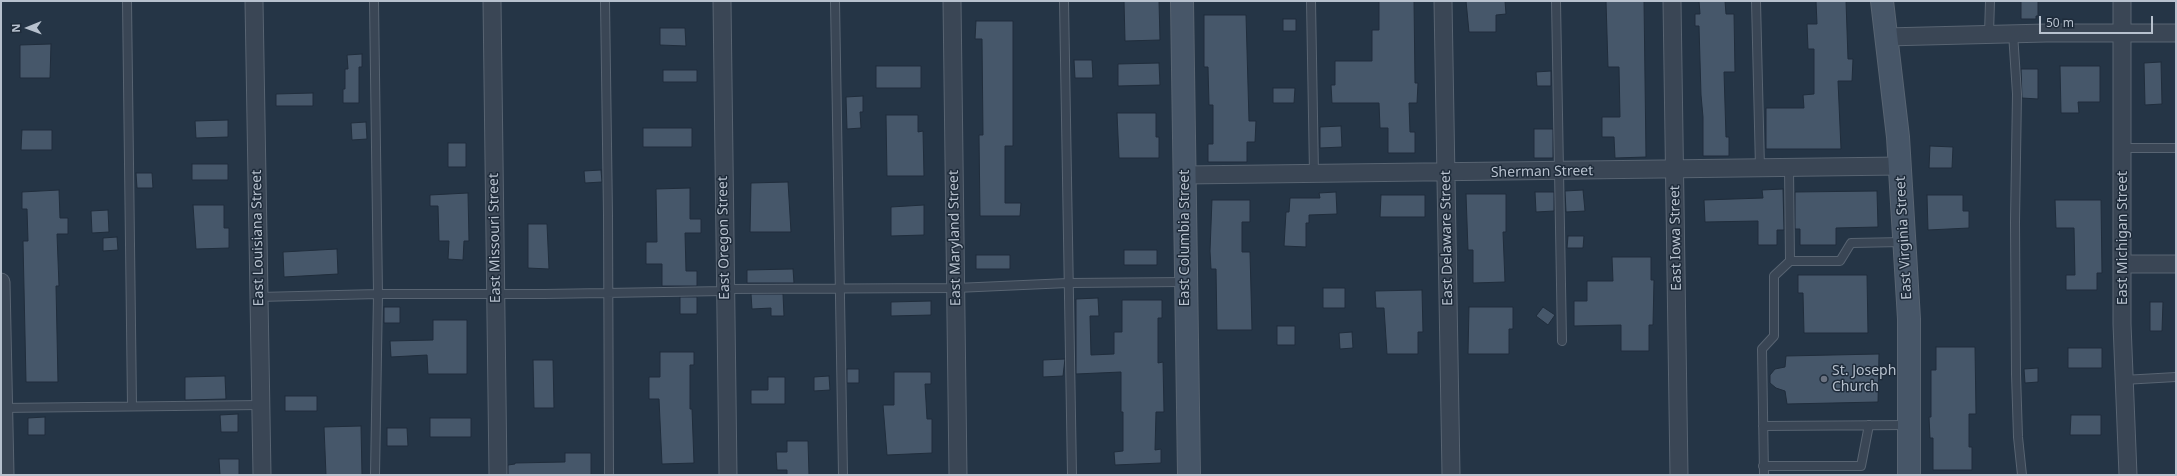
<!DOCTYPE html>
<style>
body{margin:0}
#map{position:relative;width:2177px;height:476px;overflow:hidden;background:#253546;font-family:"Noto Sans",sans-serif}
canvas{display:block}
.frame{position:absolute;inset:0;border:2px solid #b7c1ce;pointer-events:none}
.north{position:absolute;left:8px;top:8px;width:40px;height:40px;-webkit-text-stroke:3px #1e2b3a;paint-order:stroke;rotate:269deg;font-size:11px;font-weight:700;line-height:16px;text-align:center;color:#b7c1ce}
.north::after{content:'';display:block;margin:auto;width:14px;height:18px;background:#b7c1ce;clip-path:polygon(50% 0,100% 100%,50% 72%,0 100%)}
.scale{position:absolute;left:2039px;top:16px;width:114px;height:18px;box-sizing:border-box;border:2px solid #b7c1ce;border-top:0;padding-left:5px;font-size:12px;line-height:14px;white-space:nowrap;color:#b7c1ce;-webkit-text-stroke:3px #1e2b3a;paint-order:stroke}
</style>
<div id="map">
<canvas width="2177" height="476"></canvas>
<div class="frame"></div>
<div class="north">N</div>
<div class="scale">50 m</div>
</div>
<script>
const g = document.querySelector('canvas').getContext('2d');
g.lineJoin = 'round';
function fillPath(path, color) { g.fillStyle = color; g.fill(path, 'evenodd'); }
const toPath = rows => new Path2D(rows.map(r => 'M' + r).join(''));
function strokePath(path, color, width, dash) { g.strokeStyle = color; g.lineWidth = width; g.lineCap = dash ? 'butt' : 'round'; g.setLineDash(dash || []); g.stroke(path); }
function write(font, color, halo, rows, align = 'center') {
  g.font = font + ' "Noto Sans",sans-serif'; g.lineWidth = 3; g.setLineDash([]); g.textBaseline = 'middle'; g.strokeStyle = halo; g.fillStyle = color; for (const [text, x, y, turn = 0] of rows) {
    g.save(); g.translate(x, y); g.rotate((+turn || 0) * Math.PI / 180); g.textAlign = isNaN(turn) ? turn : align; if (halo) g.strokeText(text, 0, 0); g.fillText(text, 0, 0); g.restore();
  }
}
const building = toPath([
 [1124,1,1159,1,1160,40,1125,41,1124,1],
 [1379,1,1414,1,1415,83,1418,83,1417,103,1409,103,1410,132,1415,132,1415,153,1388,153,1388,128,1380,128,1379,103,1332,103,1331,85,1335,85,1335,61,1372,61,1372,30,1379,30,1379,1],
 [1466,1,1505,1,1506,14,1496,15,1496,32,1469,32,1466,1],
 [1606,1,1644,1,1646,157,1615,158,1614,137,1602,137,1602,117,1620,117,1619,67,1608,67,1606,1],
 [1699,1,1725,1,1726,14,1734,14,1735,72,1724,72,1726,137,1729,137,1729,156,1703,156,1703,117,1701,95,1699,26,1695,26,1695,14,1700,14,1699,1],
 [1816,1,1846,1,1848,59,1853,59,1852,81,1838,81,1841,149,1766,149,1766,108,1804,108,1803,95,1814,94,1814,49,1808,49,1807,24,1817,24,1816,1],
 [2021,1,2038,1,2038,16,2036,16,2036,19,2021,19,2021,1],
 [1204,15,1246,15,1249,121,1256,121,1255,142,1247,142,1247,162,1208,162,1208,144,1213,144,1213,105,1209,105,1208,67,1204,67,1204,15],
 [1283,19,1296,19,1296,31,1283,31,1283,19],
 [976,21,1013,21,1013,146,1005,146,1005,203,1021,203,1020,216,980,216,979,135,983,135,982,39,975,39,976,21],
 [660,28,685,28,686,46,660,45,660,28],
 [51,44,50,78,20,78,20,45,51,44],
 [362,54,362,67,359,67,359,103,343,103,343,89,345,89,345,69,348,69,347,55,362,54],
 [1074,60,1092,60,1093,78,1075,78,1074,60],
 [2161,62,2162,104,2145,105,2144,63,2161,62],
 [1159,63,1160,85,1118,86,1118,64,1159,63],
 [876,66,921,66,921,88,876,88,876,66],
 [2060,66,2100,66,2100,102,2078,102,2079,113,2061,113,2060,66],
 [2021,69,2038,69,2038,99,2022,98,2021,69],
 [663,70,697,70,697,82,663,82,663,70],
 [1551,71,1551,86,1537,86,1536,72,1551,71],
 [1273,88,1295,88,1294,103,1273,103,1273,88],
 [313,93,313,106,276,106,276,94,313,93],
 [863,96,863,112,860,112,861,128,847,129,846,97,863,96],
 [1117,113,1156,113,1156,137,1159,137,1159,158,1119,158,1117,113],
 [886,115,918,115,918,132,923,131,924,176,887,176,886,115],
 [228,120,228,137,196,138,195,121,228,120],
 [366,122,367,139,352,140,351,123,366,122],
 [1341,126,1342,147,1320,148,1320,127,1341,126],
 [643,128,692,128,692,147,643,147,643,128],
 [1534,129,1553,129,1553,158,1534,158,1534,129],
 [22,130,52,130,52,150,21,150,22,130],
 [448,143,466,143,466,167,448,167,448,143],
 [1930,146,1953,147,1952,168,1929,168,1930,146],
 [192,164,228,164,228,180,192,180,192,164],
 [601,170,602,182,585,183,584,171,601,170],
 [136,173,152,173,153,188,137,188,136,173],
 [788,182,791,232,750,232,751,183,788,182],
 [690,188,690,219,701,219,701,233,685,233,686,271,697,271,697,286,662,286,662,264,646,264,646,242,657,242,656,189,690,188],
 [1783,189,1784,230,1777,230,1777,245,1758,245,1758,221,1705,222,1704,200,1763,198,1762,190,1783,189],
 [59,190,60,218,68,218,68,234,57,234,59,286,56,286,58,382,26,382,23,241,28,241,27,209,22,209,22,192,59,190],
 [1583,190,1585,211,1566,212,1565,191,1583,190],
 [1877,191,1878,227,1836,228,1836,245,1800,245,1800,229,1795,229,1795,192,1877,191],
 [1336,192,1337,214,1309,215,1309,223,1306,223,1306,247,1284,246,1286,212,1289,212,1290,198,1320,198,1319,193,1336,192],
 [1535,192,1554,192,1554,211,1536,212,1535,192],
 [468,193,469,241,464,241,463,260,448,259,449,241,439,241,438,206,430,206,430,195,468,193],
 [1466,194,1506,194,1506,232,1503,232,1505,282,1473,283,1473,250,1468,250,1466,194],
 [1381,195,1425,195,1425,217,1380,217,1381,195],
 [1927,195,1963,195,1963,211,1969,211,1969,228,1928,230,1927,195],
 [1212,200,1250,200,1250,222,1242,222,1242,252,1250,252,1252,330,1217,330,1216,269,1211,269,1210,251,1212,200],
 [2055,200,2101,200,2102,273,2097,273,2097,290,2066,290,2066,275,2075,275,2074,228,2056,228,2055,200],
 [193,205,224,205,224,228,229,228,229,248,196,249,193,205],
 [924,205,924,235,891,236,891,207,924,205],
 [108,210,109,232,92,233,91,211,108,210],
 [528,224,547,224,549,269,528,268,528,224],
 [1568,236,1584,236,1583,248,1567,248,1568,236],
 [117,237,118,250,103,251,103,238,117,237],
 [337,249,338,274,284,277,283,252,337,249],
 [1124,250,1157,250,1157,265,1124,265,1124,250],
 [976,255,1010,255,1010,269,976,269,976,255],
 [1612,257,1651,257,1651,280,1654,280,1653,325,1649,325,1649,351,1621,351,1621,325,1574,326,1574,301,1587,301,1587,281,1613,281,1612,257],
 [793,269,794,283,747,283,747,270,793,269],
 [1798,275,1867,275,1868,333,1804,333,1803,293,1798,293,1798,275],
 [1323,288,1345,288,1345,308,1323,308,1323,288],
 [1422,290,1423,332,1418,332,1418,354,1387,354,1384,308,1376,308,1375,291,1422,290],
 [751,294,783,294,784,316,771,316,771,308,752,309,751,294],
 [680,297,697,297,697,314,680,314,680,297],
 [1098,298,1099,316,1090,316,1091,355,1114,354,1114,332,1122,332,1122,300,1162,300,1162,318,1158,318,1158,363,1163,362,1164,412,1156,412,1155,450,1161,449,1161,463,1115,465,1114,452,1123,451,1123,412,1121,412,1121,372,1076,374,1076,299,1098,298],
 [931,301,931,315,891,316,891,302,931,301],
 [2150,302,2163,302,2162,331,2150,331,2150,302],
 [384,307,400,307,400,323,384,323,384,307],
 [1469,307,1513,307,1513,329,1509,329,1509,354,1468,354,1469,307],
 [1543,307,1555,315,1548,325,1536,316,1543,307],
 [433,320,467,320,467,374,428,374,427,355,391,357,390,341,433,340,433,320],
 [1277,326,1295,326,1295,345,1277,345,1277,326],
 [1352,332,1353,348,1340,349,1339,333,1352,332],
 [1936,347,1975,347,1976,414,1969,414,1969,447,1972,447,1972,470,1933,470,1933,438,1930,438,1929,417,1931,417,1931,370,1936,370,1936,347],
 [2068,348,2102,348,2102,368,2068,368,2068,348],
 [660,352,694,352,694,365,690,365,690,409,692,409,694,463,662,464,659,399,649,399,649,377,660,377,660,352],
 [1879,354,1878,402,1787,404,1785,391,1776,388,1770,383,1770,375,1775,369,1785,367,1786,356,1879,354],
 [1065,359,1063,376,1043,377,1043,360,1065,359],
 [533,360,553,360,554,408,534,408,533,360],
 [2038,368,2038,382,2025,383,2024,369,2038,368],
 [847,369,859,369,859,383,847,383,847,369],
 [894,372,931,372,931,384,925,384,927,419,932,419,932,453,887,455,883,405,894,405,894,372],
 [225,376,226,399,185,400,185,377,225,376],
 [829,376,830,390,814,391,814,377,829,376],
 [768,377,785,377,785,404,751,404,751,390,768,390,768,377],
 [285,396,317,396,317,411,285,411,285,396],
 [238,414,238,432,221,432,220,415,238,414],
 [2071,415,2101,415,2101,435,2070,435,2071,415],
 [45,417,45,435,28,435,28,418,45,417],
 [430,418,471,418,471,437,430,437,430,418],
 [361,426,362,475,326,475,324,427,361,426],
 [387,428,407,428,408,446,387,446,387,428],
 [787,441,808,441,809,475,787,475,787,470,777,470,776,452,787,452,787,441],
 [565,453,591,453,591,475,508,475,508,465,515,464,515,463,565,462,565,453],
 [219,459,239,459,239,475,220,475,219,459]
]);
fillPath(building, '#46576a');
strokePath(building, '#202d3c', 1);
const service = toPath([
 [127,1,132,406],
 [374,1,378,294,375,475],
 [605,1,608,215,609,475],
 [835,1,843,475],
 [1064,1,1072,475],
 [1311,1,1314,174],
 [1556,1,1562,341],
 [1756,1,1760,168],
 [2013,33,2017,94,2015,222,2016,374,2018,437,2022,475],
 [1989,34,1990,1],
 [2123,148,2176,148],
 [1790,261,1840,261,1851,243,1903,242],
 [725,289,956,288,1068,283,1184,282],
 [259,297,378,294,544,294,725,291],
 [2123,380,2176,377],
 [1,408,260,405],
 [1763,426,1908,425],
 [1763,466,1861,466,1869,425],
 [1764,475,1762,349,1774,336,1774,276,1790,261,1789,168]
]);
const minor = toPath([
 [254,1,262,475],
 [492,1,498,475],
 [722,1,728,475],
 [952,1,958,475],
 [1443,1,1451,475],
 [1672,1,1679,475],
 [2122,1,2122,324,2128,475],
 [1886,37,2046,33,2176,33],
 [1185,175,1900,166],
 [2123,264,2176,264],
 [1,282,5,475]
]);
const secondary = toPath([
 [1182,1,1189,475],
 [1882,1,1898,137,1909,319,1909,475]
]);
strokePath(service, '#586472', 10);
strokePath(minor, '#586472', 19);
strokePath(secondary, '#586472', 24);
strokePath(service, '#3a4655', 8);
strokePath(minor, '#3a4655', 17);
strokePath(secondary, '#475668', 22);
for (const [x, y, r, color] of [
 [1824,379,4,"#6b7280"]
]) { const dot = new Path2D(); dot.arc(x, y, r, 0, 2 * Math.PI); g.fillStyle = color; g.fill(dot); strokePath(dot, '#1e2b3a', 1.5); }
write('14px', '#b7c1ce', '#1e2b3a', [
 ["Sherman Street",1542,172,-1],
 ["East Louisiana Street",258,238,-91],
 ["East Missouri Street",495,238,-91],
 ["East Oregon Street",724,238,-91],
 ["East Maryland Street",955,238,-91],
 ["East Columbia Street",1185,238,-90],
 ["East Delaware Street",1447,238,-91],
 ["East Iowa Street",1676,238,-91],
 ["East Virginia Street",1904,238,-93],
 ["East Michigan Street",2123,238,-90]
]);
write('14px', '#b7c1ce', '#1e2b3a', [
 ["St. Joseph",1832,371],
 ["Church",1832,387]
], 'left');
</script>
